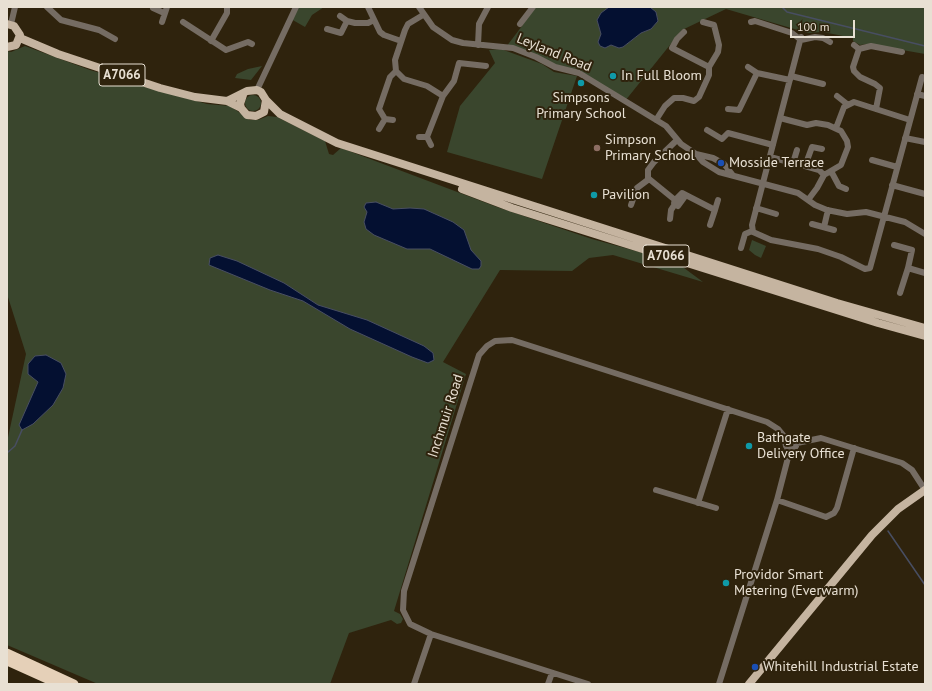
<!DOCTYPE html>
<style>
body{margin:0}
#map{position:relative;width:932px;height:691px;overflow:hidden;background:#2f230d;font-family:"PT Sans",sans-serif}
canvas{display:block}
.frame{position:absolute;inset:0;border:8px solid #e8e0d3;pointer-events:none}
.scale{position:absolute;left:790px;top:20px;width:65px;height:18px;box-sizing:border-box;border:2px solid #e8e0d3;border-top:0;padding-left:5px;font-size:12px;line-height:14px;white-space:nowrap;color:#e8e0d3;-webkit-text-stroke:3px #2f230d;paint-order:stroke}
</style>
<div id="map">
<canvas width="932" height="691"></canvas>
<div class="frame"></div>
<div class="scale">100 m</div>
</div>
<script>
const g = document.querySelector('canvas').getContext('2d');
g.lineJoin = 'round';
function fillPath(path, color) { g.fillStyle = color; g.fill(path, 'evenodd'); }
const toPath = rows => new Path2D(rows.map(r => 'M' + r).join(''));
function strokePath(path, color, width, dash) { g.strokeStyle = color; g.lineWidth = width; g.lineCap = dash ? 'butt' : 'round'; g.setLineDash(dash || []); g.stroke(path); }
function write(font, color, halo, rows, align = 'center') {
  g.font = font + ' "PT Sans",sans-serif'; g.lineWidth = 4; g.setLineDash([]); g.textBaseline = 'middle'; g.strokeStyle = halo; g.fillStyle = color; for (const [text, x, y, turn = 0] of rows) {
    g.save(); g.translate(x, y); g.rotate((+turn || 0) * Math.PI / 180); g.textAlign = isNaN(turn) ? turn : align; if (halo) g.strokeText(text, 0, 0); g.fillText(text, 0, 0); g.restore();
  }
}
fillPath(toPath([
 [296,7,324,7,312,15,305,27,291,19],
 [533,7,609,7,601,13,597,20,601,34,611,45,619,48,623,47,641,33,651,29,658,21,656,12,650,7,925,7,925,54,868,44,860,45,853,41,853,38,823,32,808,33,726,9,682,30,625,101,584,76,506,47,522,26],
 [25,46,90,70,207,104,230,106,250,120,258,120,268,116,277,117,325,141,329,154,333,155,341,148,497,207,592,239,676,262,703,282,613,255,589,258,572,271,500,270,443,362,466,374,394,611,400,614,403,619,401,623,397,624,391,620,349,633,330,684,98,684,7,645,7,442,26,354,7,294,7,51,11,52],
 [501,49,542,64,554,72,577,76,542,179,447,152,460,106,495,63,489,50],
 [262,66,251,80,235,78,237,74,248,69],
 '245 103a8 8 0 1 1 16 0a8 8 0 1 1-16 0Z',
 [752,240,766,246,761,258,755,255,749,250]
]), '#3a462d');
const water = toPath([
 [609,7,650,7,656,12,658,21,651,29,641,33,623,47,619,48,611,45,605,48,600,46,598,42,601,34,597,20,601,13,609,7],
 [376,202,393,209,410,208,424,209,453,222,464,230,471,250,481,261,481,266,479,269,472,269,430,249,407,249,374,235,366,229,364,222,367,212,364,207,366,203,376,202],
 [218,255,237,261,284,283,318,305,367,320,424,346,433,353,434,360,428,363,412,357,350,329,303,301,270,290,209,265,210,258,218,255],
 [46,355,61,363,66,374,63,388,53,405,33,424,22,430,19,425,38,382,28,374,28,364,35,356,46,355]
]);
fillPath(water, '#041031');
strokePath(water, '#484e62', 1);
strokePath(toPath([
 [782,7,787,12,925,46],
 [7,453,15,446,22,430],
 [888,531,925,585]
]), '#484e62', 1.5);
strokePath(toPath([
 [47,7,61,20,99,30,115,39],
 [368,7,380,32,384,35,401,41],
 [419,7,433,27,452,40,463,43,513,48,536,57,555,67,579,73,666,126,681,144,696,154,703,162,719,172,798,193,815,205,827,210,847,214,866,212,905,222,925,234],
 [153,8,164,13],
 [340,16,347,21,355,23,368,23,374,20],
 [162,22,167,7],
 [183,22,226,50,248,42,252,44],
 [751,22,755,21,792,33,801,40,815,37,823,38,830,42],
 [11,24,15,7],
 [520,24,533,7],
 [327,29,341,33,347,21],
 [684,32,677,39,672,48,709,67],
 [801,37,752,225,753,232,771,240,818,249,841,257,865,269,870,268,922,77],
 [211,41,227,13,227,7],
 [478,45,479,24,488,7],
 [854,45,859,49,871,46,902,52],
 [859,49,853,67,854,71,860,77,875,84,880,88,876,109],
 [748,67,757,73],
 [396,71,404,79,427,86,443,96],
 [791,76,823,84],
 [257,90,296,7],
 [917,94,925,96],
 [837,96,847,104],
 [728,109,739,110,757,73,790,80],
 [780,118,807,125,816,123,828,125,841,131,847,141,848,147,841,165,824,175,817,188,808,200],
 [393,120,385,119,379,109,390,77,396,71,395,60,405,30,408,24,423,15],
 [656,120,665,106,674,98,683,98,694,101,699,97,709,75,709,67,718,52,719,45,714,25,703,22],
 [836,128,844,107,854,102,910,120],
 [379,129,385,119],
 [707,130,722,139,728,133,773,145],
 [419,137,427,137,431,145],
 [427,137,443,96,454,81,459,63,486,66],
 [905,138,925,142],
 [677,140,654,162,648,170,648,178,675,200,682,193,715,210,718,200],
 [822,149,812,147,805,166,819,170,824,175],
 [696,154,713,158,724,164,732,174],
 [770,157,793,163,797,150],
 [872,160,897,167],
 [831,171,839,186,846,189],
 [892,185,925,194],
 [622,193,633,198],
 [675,200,674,203,678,206,686,195],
 [631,205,637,188,649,179],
 [756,208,776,214],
 [670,219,671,210,675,204],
 [812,224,834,230],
 [710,225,715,210],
 [824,227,828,210],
 [894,245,912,250,908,268,925,273],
 [741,248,745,234,752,231],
 [900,293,908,268],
 '785.5 444a5.5 5.5 0 1 1 11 0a5.5 5.5 0 1 1-11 0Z',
 [797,443,821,438,902,463,912,470,925,490],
 [656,490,716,508],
 [777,500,826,517,834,513,837,508,854,448],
 [698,503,728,409],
 [414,684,431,634],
 [548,684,552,673],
 [588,684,431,634,410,624,403,610,404,591,479,355,487,346,495,341,512,340,767,422,778,429,787,440],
 [719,684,777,500,790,450]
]), '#756c63', 6);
strokePath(toPath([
 [7,24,14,26,20,35,16,45,7,47],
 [20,38,58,54,160,88,195,97,227,101,241,108],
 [266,100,280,114,337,143,837,303,925,328],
 [227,101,247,91,257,90,261,92,266,100,264,112,256,116,247,115,241,108,240,104,243,95],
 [462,189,512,208,878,323,925,336],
 [749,684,872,535,898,509,925,490]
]), '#c5b4a0', 8);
strokePath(toPath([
 [7,653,74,684],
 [7,661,58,684]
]), '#e5d0b8', 9);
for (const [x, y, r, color] of [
 [613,76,4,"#0f9aa8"],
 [581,83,4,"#0f9aa8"],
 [597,148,4,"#8d6e63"],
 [721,163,4,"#1a4fb4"],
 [594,195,4,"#0f9aa8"],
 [749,446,4,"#0f9aa8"],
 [726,583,4,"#0f9aa8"],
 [755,667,4,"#1a4fb4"]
]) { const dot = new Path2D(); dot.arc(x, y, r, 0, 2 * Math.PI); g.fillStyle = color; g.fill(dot); strokePath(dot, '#2f230d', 1.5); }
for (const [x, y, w] of [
 [122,75,46],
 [666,256,46]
]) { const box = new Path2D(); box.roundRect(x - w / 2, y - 11, w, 22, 3); g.fillStyle = '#2f230d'; g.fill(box); strokePath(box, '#e8e0d3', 1); }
write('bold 13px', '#e8e0d3', null, [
 ["A7066",122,75],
 ["A7066",666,256]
]);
write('14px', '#e8e0d3', '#2f230d', [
 ["Leyland Road",554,53,22],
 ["Inchmuir Road",446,416,-72]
]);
write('14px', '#e8e0d3', '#2f230d', [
 ["In Full Bloom",621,76],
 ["Simpsons",581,98,"center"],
 ["Primary School",581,114,"center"],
 ["Simpson",605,140],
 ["Primary School",605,156],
 ["Mosside Terrace",729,163],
 ["Pavilion",602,195],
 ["Bathgate",757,438],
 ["Delivery Office",757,454],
 ["Providor Smart",734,575],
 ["Metering (Everwarm)",734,591],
 ["Whitehill Industrial Estate",763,667]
], 'left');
</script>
